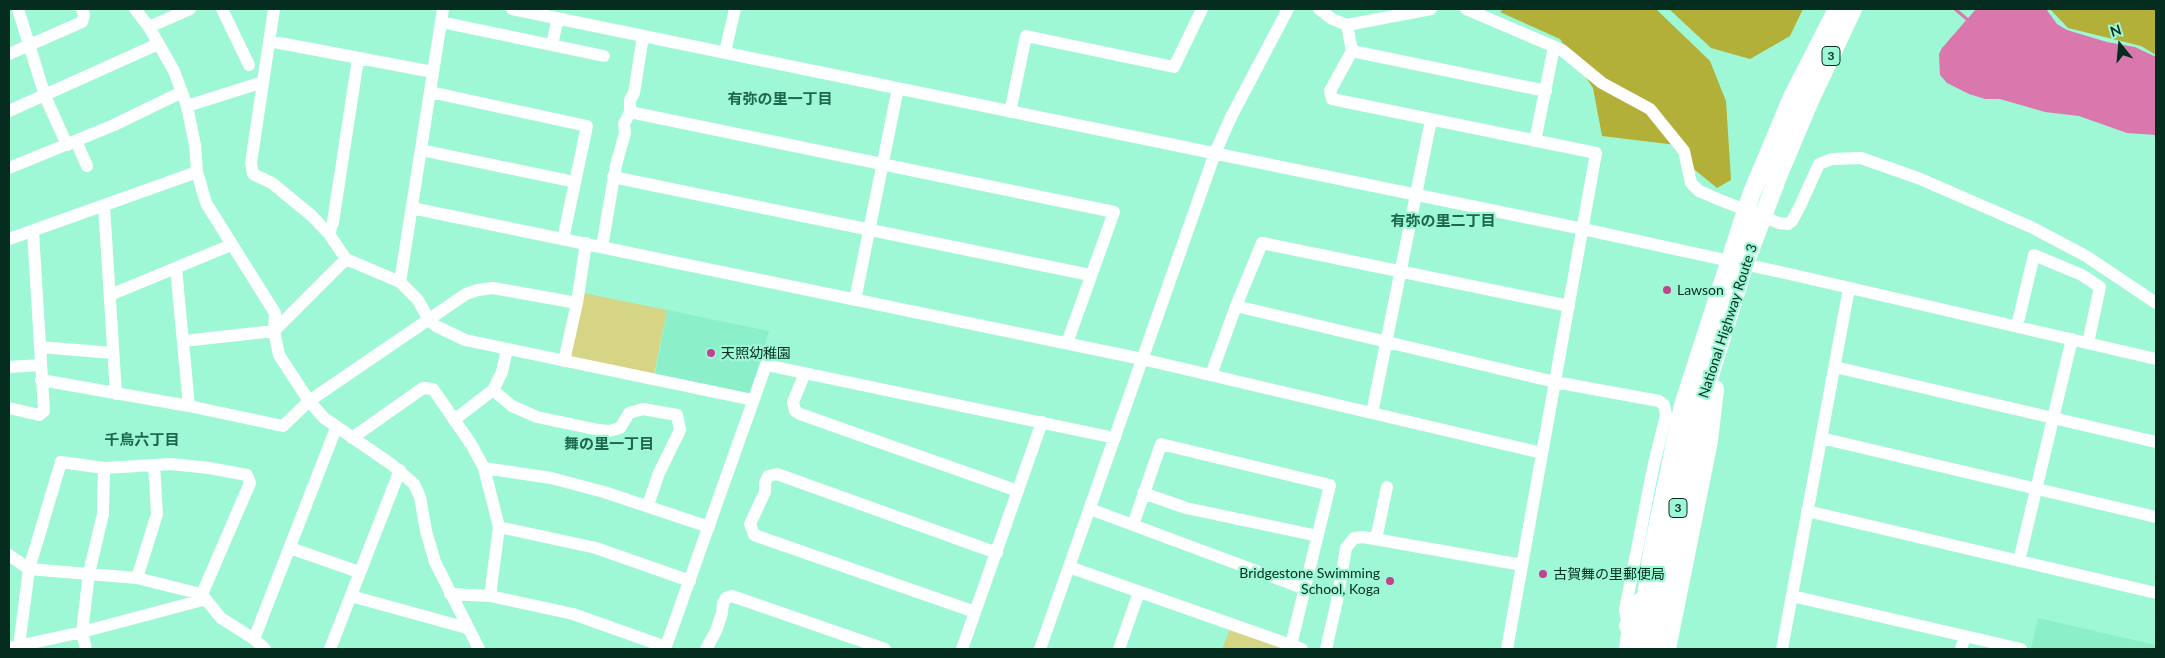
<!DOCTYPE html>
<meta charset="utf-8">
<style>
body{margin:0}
#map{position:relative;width:2165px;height:658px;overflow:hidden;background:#9ef8d5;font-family:Lato,sans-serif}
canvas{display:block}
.frame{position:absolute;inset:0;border:10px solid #042d20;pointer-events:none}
.north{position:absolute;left:2095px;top:20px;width:50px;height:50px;-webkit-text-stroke:4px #9ef8d5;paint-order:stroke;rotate:343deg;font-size:14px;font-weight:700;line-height:20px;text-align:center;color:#042d20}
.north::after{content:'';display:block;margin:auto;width:18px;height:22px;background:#042d20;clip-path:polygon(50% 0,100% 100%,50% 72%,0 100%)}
</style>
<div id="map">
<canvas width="2165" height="658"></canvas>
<div class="frame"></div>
<div class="north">N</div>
</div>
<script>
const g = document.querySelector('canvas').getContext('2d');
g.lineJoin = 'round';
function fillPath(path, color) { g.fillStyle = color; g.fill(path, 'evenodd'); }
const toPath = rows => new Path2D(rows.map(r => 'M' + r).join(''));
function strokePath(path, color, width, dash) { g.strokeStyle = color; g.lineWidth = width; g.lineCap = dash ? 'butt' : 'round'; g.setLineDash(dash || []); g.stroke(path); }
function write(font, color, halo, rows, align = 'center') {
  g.font = font + ' Lato,"Noto Sans JP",sans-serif'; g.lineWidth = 4.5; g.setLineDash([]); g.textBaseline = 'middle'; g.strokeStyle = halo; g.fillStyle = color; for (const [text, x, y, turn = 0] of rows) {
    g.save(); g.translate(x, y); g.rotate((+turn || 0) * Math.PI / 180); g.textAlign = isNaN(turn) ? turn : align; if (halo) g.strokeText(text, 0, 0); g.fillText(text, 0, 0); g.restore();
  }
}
fillPath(toPath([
 [667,310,769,331,749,396,655,375],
 [2038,618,2156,645,2156,649,2031,649]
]), '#8bf0ca');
fillPath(toPath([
 [583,293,667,310,654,375,573,358,571,354],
 [1230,629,1288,649,1222,649]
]), '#d6d586');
fillPath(toPath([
 [1504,9,1656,9,1710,61,1726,101,1731,180,1717,188,1695,170,1676,145,1602,136,1593,88,1560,39,1500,12],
 [1669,9,1803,9,1790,36,1750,59,1711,48],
 [2050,9,2156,9,2156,55,2141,46,2068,28]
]), '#b3b039');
fillPath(toPath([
 [1976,9,2046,9,2057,24,2067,30,2107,42,2135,47,2156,57,2156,135,2127,133,2079,116,2045,112,2000,99,1985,99,1969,94,1947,83,1940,75,1939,54,1942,48]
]), '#da77ac');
strokePath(toPath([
 [1955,9,1968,20]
]), '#da77ac', 3);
strokePath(toPath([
 [18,9,45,96,67,145],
 [135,9,149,27,174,71,187,106,195,145,197,172,206,203,275,313,274,331,279,355,309,401,324,418,391,464,414,484,420,497,426,531,435,562,479,649],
 [222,9,249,65],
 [274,9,251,163,253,174,272,183,312,216,329,234,346,259,400,282,418,300,429,320,436,326,465,340,753,400],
 [512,9,1583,229,1794,275,2156,359],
 [1319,9,1332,19,1347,25,1431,9],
 [1466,9,1562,50,1602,83,1650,109,1684,151,1691,183,1699,191,1720,200,1779,223,1788,224,1792,221,1800,206,1819,164,1832,159,1861,158,1918,178,2031,227,2086,256,2156,303],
 [441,22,604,56],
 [1347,25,1352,51,1330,91,1332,99,1596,153,1507,649],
 [149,27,190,9],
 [269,41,433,72],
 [552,45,558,18],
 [1352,51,1546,91],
 [725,52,735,9],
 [9,54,82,22,84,15,82,9],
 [430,92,587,126,563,239],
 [187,106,263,82],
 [9,111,158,44],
 [630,112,1114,212,1067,343],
 [1010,112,1026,36,1174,67,1202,9],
 [76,141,87,166],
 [1535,141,1554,47],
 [421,150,575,182],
 [9,168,114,125,182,92],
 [613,177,1090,275],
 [104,206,116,394],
 [412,208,1142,359,1542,453],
 [329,234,333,222,358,59],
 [9,239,197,172],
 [602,247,616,165,625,133,624,124,630,112,630,100,634,93,643,36],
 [176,268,189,406],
 [400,282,443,9],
 [110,295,231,245],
 [855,300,898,88],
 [1236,306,1555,382,1659,401,1664,405,1666,415,1653,468,1625,610,1628,626,1625,649],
 [2017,326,2034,255,2082,275,2100,287,2088,343],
 [184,341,274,331,346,259],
 [40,347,113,353],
 [564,361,577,303,586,243],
 [9,367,41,365],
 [1835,367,2156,442],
 [805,373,793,402,795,411,800,414,1018,491],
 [1211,375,1236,306,1262,243,1569,306],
 [41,380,189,406,283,426,309,401,466,294,478,290,493,288,577,303],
 [493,390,512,406,537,417,599,430,609,431,620,428,629,413,643,409,677,415,680,430,659,473,648,505],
 [9,408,39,415,44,411,33,231],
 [1372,413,1431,120],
 [454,420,493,390,502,372,507,349],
 [352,438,423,388,433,389,471,444,484,468,499,527,490,596],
 [1821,438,2156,517],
 [484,468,551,478,604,492,709,527],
 [1143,493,1186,508,1318,536],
 [1090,509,1305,589],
 [1807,511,2156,593],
 [1133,525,1161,444,1330,485,1291,645],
 [499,527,596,548,690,581],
 [1376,539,1387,487],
 [290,548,359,572],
 [9,555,29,569,137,578,197,593,203,596,221,618,254,639,265,649],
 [2019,561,2072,339],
 [1069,567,1302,649],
 [137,578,157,514,154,465],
 [450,594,490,596,573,614,666,647],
 [351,596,467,628],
 [1792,596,2021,649],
 [975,612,754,535,750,524,765,492,765,483,768,476,777,474,997,553],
 [254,639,336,428],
 [19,646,29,569,61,462,104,468],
 [9,648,82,632,199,601,250,483,247,475,209,468,171,464,104,468,103,514,89,573,82,632,86,649],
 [330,649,400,470],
 [665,649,766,365,1115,438],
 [706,649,716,631,722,613,723,603,726,598,732,596,885,649],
 [962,649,1042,422],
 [1040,649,1215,153,1231,117,1288,9],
 [1119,649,1139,592],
 [1326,649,1337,601,1346,548,1354,538,1363,537,1522,565],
 [1782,649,1849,288],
 [1961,649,1965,636]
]), '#fff', 12);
strokePath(toPath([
 [1628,626,1641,601],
 [1639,649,1652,552,1683,405,1751,195,1792,97,1837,9],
 [1655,649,1669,559,1681,492,1693,436,1712,369,1745,264,1779,174,1809,103,1853,9],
 [1667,649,1709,441,1715,389]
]), '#fff', 18);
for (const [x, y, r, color] of [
 [1667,290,5,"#c1428d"],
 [711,353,5,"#c1428d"],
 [1543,574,5,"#c1428d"],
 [1390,581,5,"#c1428d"]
]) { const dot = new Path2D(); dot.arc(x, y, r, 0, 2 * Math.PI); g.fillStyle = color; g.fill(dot); strokePath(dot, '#9ef8d5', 2); }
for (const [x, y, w] of [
 [1831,56,18],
 [1678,508,18]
]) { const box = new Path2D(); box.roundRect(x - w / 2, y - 9.5, w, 19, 4); g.fillStyle = '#9ef8d5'; g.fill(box); strokePath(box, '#042d20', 1); }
write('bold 12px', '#042d20', null, [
 ["3",1831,56],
 ["3",1678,508]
]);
write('14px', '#042d20', '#9ef8d5', [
 ["Lawson",1677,290],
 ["天照幼稚園",721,353],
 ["Bridgestone Swimming",1380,573,"right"],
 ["School, Koga",1380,589,"right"],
 ["古賀舞の里郵便局",1553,574]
], 'left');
write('14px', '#042d20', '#9ef8d5', [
 ["National Highway Route 3",1728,321,-72]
]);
write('bold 15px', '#1f664f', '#9ef8d5', [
 ["有弥の里一丁目",780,99],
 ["有弥の里二丁目",1443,221],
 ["千鳥六丁目",142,440],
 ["舞の里一丁目",609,444]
]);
</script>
